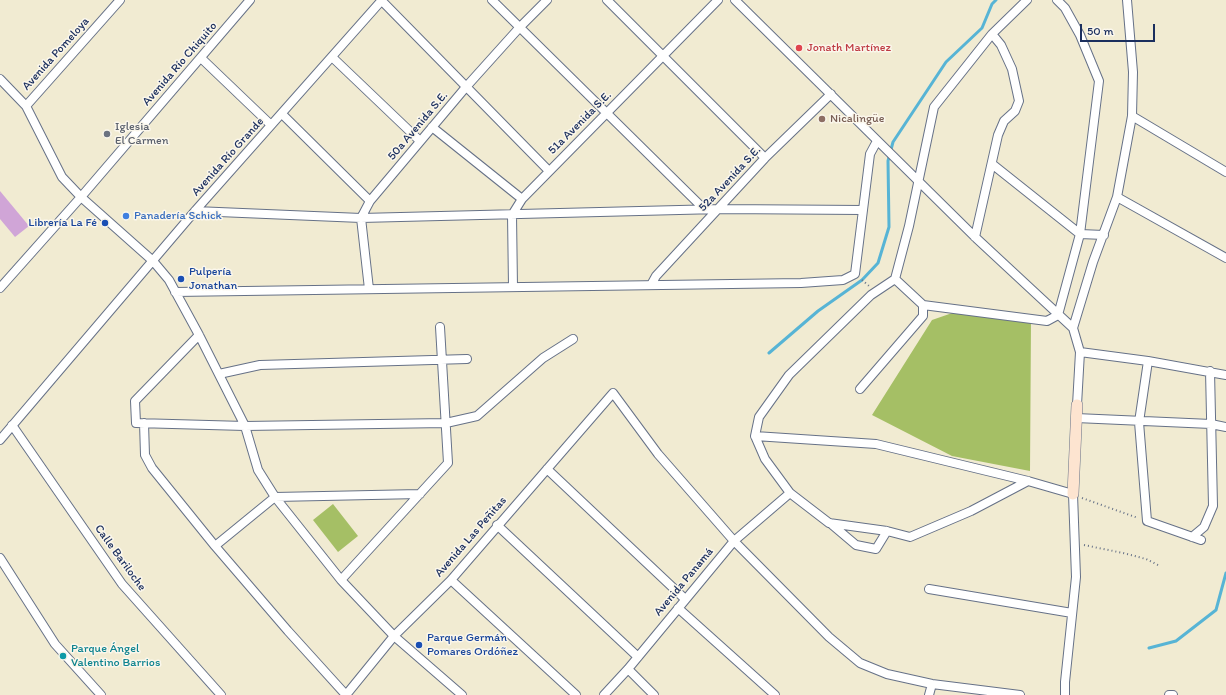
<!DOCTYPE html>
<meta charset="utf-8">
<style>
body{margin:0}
#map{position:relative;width:1226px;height:695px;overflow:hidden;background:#f1ebd2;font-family:Itim,sans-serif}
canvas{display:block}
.scale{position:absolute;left:1080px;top:24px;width:75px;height:18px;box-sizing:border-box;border:2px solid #1b2f5e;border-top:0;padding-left:5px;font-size:12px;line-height:14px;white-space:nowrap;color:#1b2f5e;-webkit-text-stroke:3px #fbf7ec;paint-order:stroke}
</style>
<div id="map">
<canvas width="1226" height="695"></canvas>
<div class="scale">50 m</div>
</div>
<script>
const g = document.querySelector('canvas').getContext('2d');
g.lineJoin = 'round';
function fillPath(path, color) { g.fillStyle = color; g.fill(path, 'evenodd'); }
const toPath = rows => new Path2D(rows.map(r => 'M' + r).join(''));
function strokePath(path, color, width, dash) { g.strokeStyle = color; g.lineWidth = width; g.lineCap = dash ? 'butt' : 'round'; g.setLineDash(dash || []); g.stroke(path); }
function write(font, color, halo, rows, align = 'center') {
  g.font = font + ' Itim,sans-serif'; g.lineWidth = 3; g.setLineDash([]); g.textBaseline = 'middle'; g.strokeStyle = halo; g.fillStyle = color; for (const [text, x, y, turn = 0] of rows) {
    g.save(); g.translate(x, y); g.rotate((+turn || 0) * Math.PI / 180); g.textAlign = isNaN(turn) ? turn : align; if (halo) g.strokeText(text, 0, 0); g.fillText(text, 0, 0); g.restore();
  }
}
fillPath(toPath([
 [958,311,1031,320,1030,471,952,456,872,415,932,320],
 [333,504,358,536,338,552,313,520]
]), '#a5bf65');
strokePath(toPath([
 [769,353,818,311,862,280,878,263,889,227,888,161,893,142,946,62,982,28,992,4,996,0],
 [1149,648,1176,641,1216,610,1226,573]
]), '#57b4d5', 3);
fillPath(toPath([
 [0,191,29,226,15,237,0,219]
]), '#d0a5d7');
const street = toPath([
 [381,0,549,171],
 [492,0,704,209],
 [607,0,765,158],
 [735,0,975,237,1073,328,1080,352,1077,405],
 [1027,0,992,34,934,107,909,226,895,279,871,295,789,375,759,417,755,436,765,459,790,493,829,523,887,531,910,537,971,511,1028,481],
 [332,57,420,141],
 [201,58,271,125],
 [0,79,26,106,62,177,81,197,153,261,169,280,199,335,245,426,258,470,275,497,341,580,394,636,462,695],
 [26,106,120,0],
 [282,114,370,201],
 [1132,116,1226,172],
 [432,127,522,199],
 [992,164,1080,234,1104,235],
 [1117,197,1226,258],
 [195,211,361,218,719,209,863,210],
 [975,237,998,135,1004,121,1015,111,1019,101,1012,69,1001,45,992,34],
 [895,279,923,305,1047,321,1058,315,1080,234,1099,81,1080,35,1065,8,1057,0],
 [651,285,656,276,765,158,831,94],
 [513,287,512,215,522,199,718,0],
 [0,288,81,197,250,0],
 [369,289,361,218,370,201,466,87,520,27,547,0],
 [175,292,801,283,843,280,855,274,870,154,877,141],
 [1073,328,1093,262,1117,197,1132,116,1133,72,1127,0],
 [199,335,135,401,136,423,245,426,446,423,477,416,543,358,573,339],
 [1080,352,1148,361,1226,375],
 [1148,361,1139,422,1147,521,1201,540],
 [219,374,260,365,467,359],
 [860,389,923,316,923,305],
 [1076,418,1211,424,1226,427],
 [144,423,145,455,152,468,215,546,288,631,346,695,394,636,451,580,613,393,658,454,734,541,829,637,860,663,887,674,932,684,1020,695],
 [12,425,122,584,221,695],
 [755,436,876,444,1028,481,1073,494,1076,577,1065,682,1065,695],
 [0,440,195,211,382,0],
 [547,469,685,599],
 [830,523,856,545,876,549,887,531],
 [497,525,638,657],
 [1192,537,1204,527,1213,506,1210,371],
 [215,546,275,497,420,494],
 [0,558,55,644,101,695],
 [341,580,448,463,440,327],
 [451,580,576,695],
 [929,589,1072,613],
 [678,608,775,695],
 [628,669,654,695],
 [604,695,628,669,734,541,790,493],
 [929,695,932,684],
 [1169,695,1173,695]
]);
const secondary = toPath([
 [1073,494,1077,405]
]);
strokePath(street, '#667187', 10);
strokePath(secondary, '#667187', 12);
strokePath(toPath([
 [862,280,869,286],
 [1082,498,1138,518],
 [1084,545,1123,553,1146,559,1160,566]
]), '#667187', 2, [1, 3]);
strokePath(street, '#fff', 8);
strokePath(secondary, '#fde4d0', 11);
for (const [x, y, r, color] of [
 [799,48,4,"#e0444e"],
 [822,119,4,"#8d6e63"],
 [107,134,4,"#6b7280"],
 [126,216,4,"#3f7fe0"],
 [105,223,4,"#1a4fb4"],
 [181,279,4,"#1a4fb4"],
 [419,645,4,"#1a4fb4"],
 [63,656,4,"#0f9aa8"]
]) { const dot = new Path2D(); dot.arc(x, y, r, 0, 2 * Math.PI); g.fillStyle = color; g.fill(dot); strokePath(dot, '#fbf7ec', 1.5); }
write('12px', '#be3a42', '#fbf7ec', [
 ["Jonath Martínez",807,48]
], 'left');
write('12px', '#1b2f5e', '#fbf7ec', [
 ["Avenida Pomeloya",56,54,-48],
 ["Avenida Río Chiquito",180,64,-49],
 ["51a Avenida S.E.",580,123,-45],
 ["50a Avenida S.E.",418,126,-50],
 ["Avenida Río Grande",228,157,-48],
 ["52a Avenida S.E.",730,179,-47],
 ["Avenida Las Peñitas",471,537,-49],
 ["Calle Bariloche",120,558,54],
 ["Avenida Panamá",684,582,-50]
]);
write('12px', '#785e54', '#fbf7ec', [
 ["Nicalingüe",830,119]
], 'left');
write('12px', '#5b616d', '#fbf7ec', [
 ["Iglesia",115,127],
 ["El Carmen",115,141]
], 'left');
write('12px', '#366cbe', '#fbf7ec', [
 ["Panadería Schick",134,216]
], 'left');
write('12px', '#164399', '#fbf7ec', [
 ["Librería La Fé",97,223,"right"],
 ["Pulpería",189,272],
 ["Jonathan",189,286],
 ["Parque Germán",427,638],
 ["Pomares Ordóñez",427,652]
], 'left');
write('12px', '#0d838f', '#fbf7ec', [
 ["Parque Ángel",71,649],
 ["Valentino Barrios",71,663]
], 'left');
</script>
